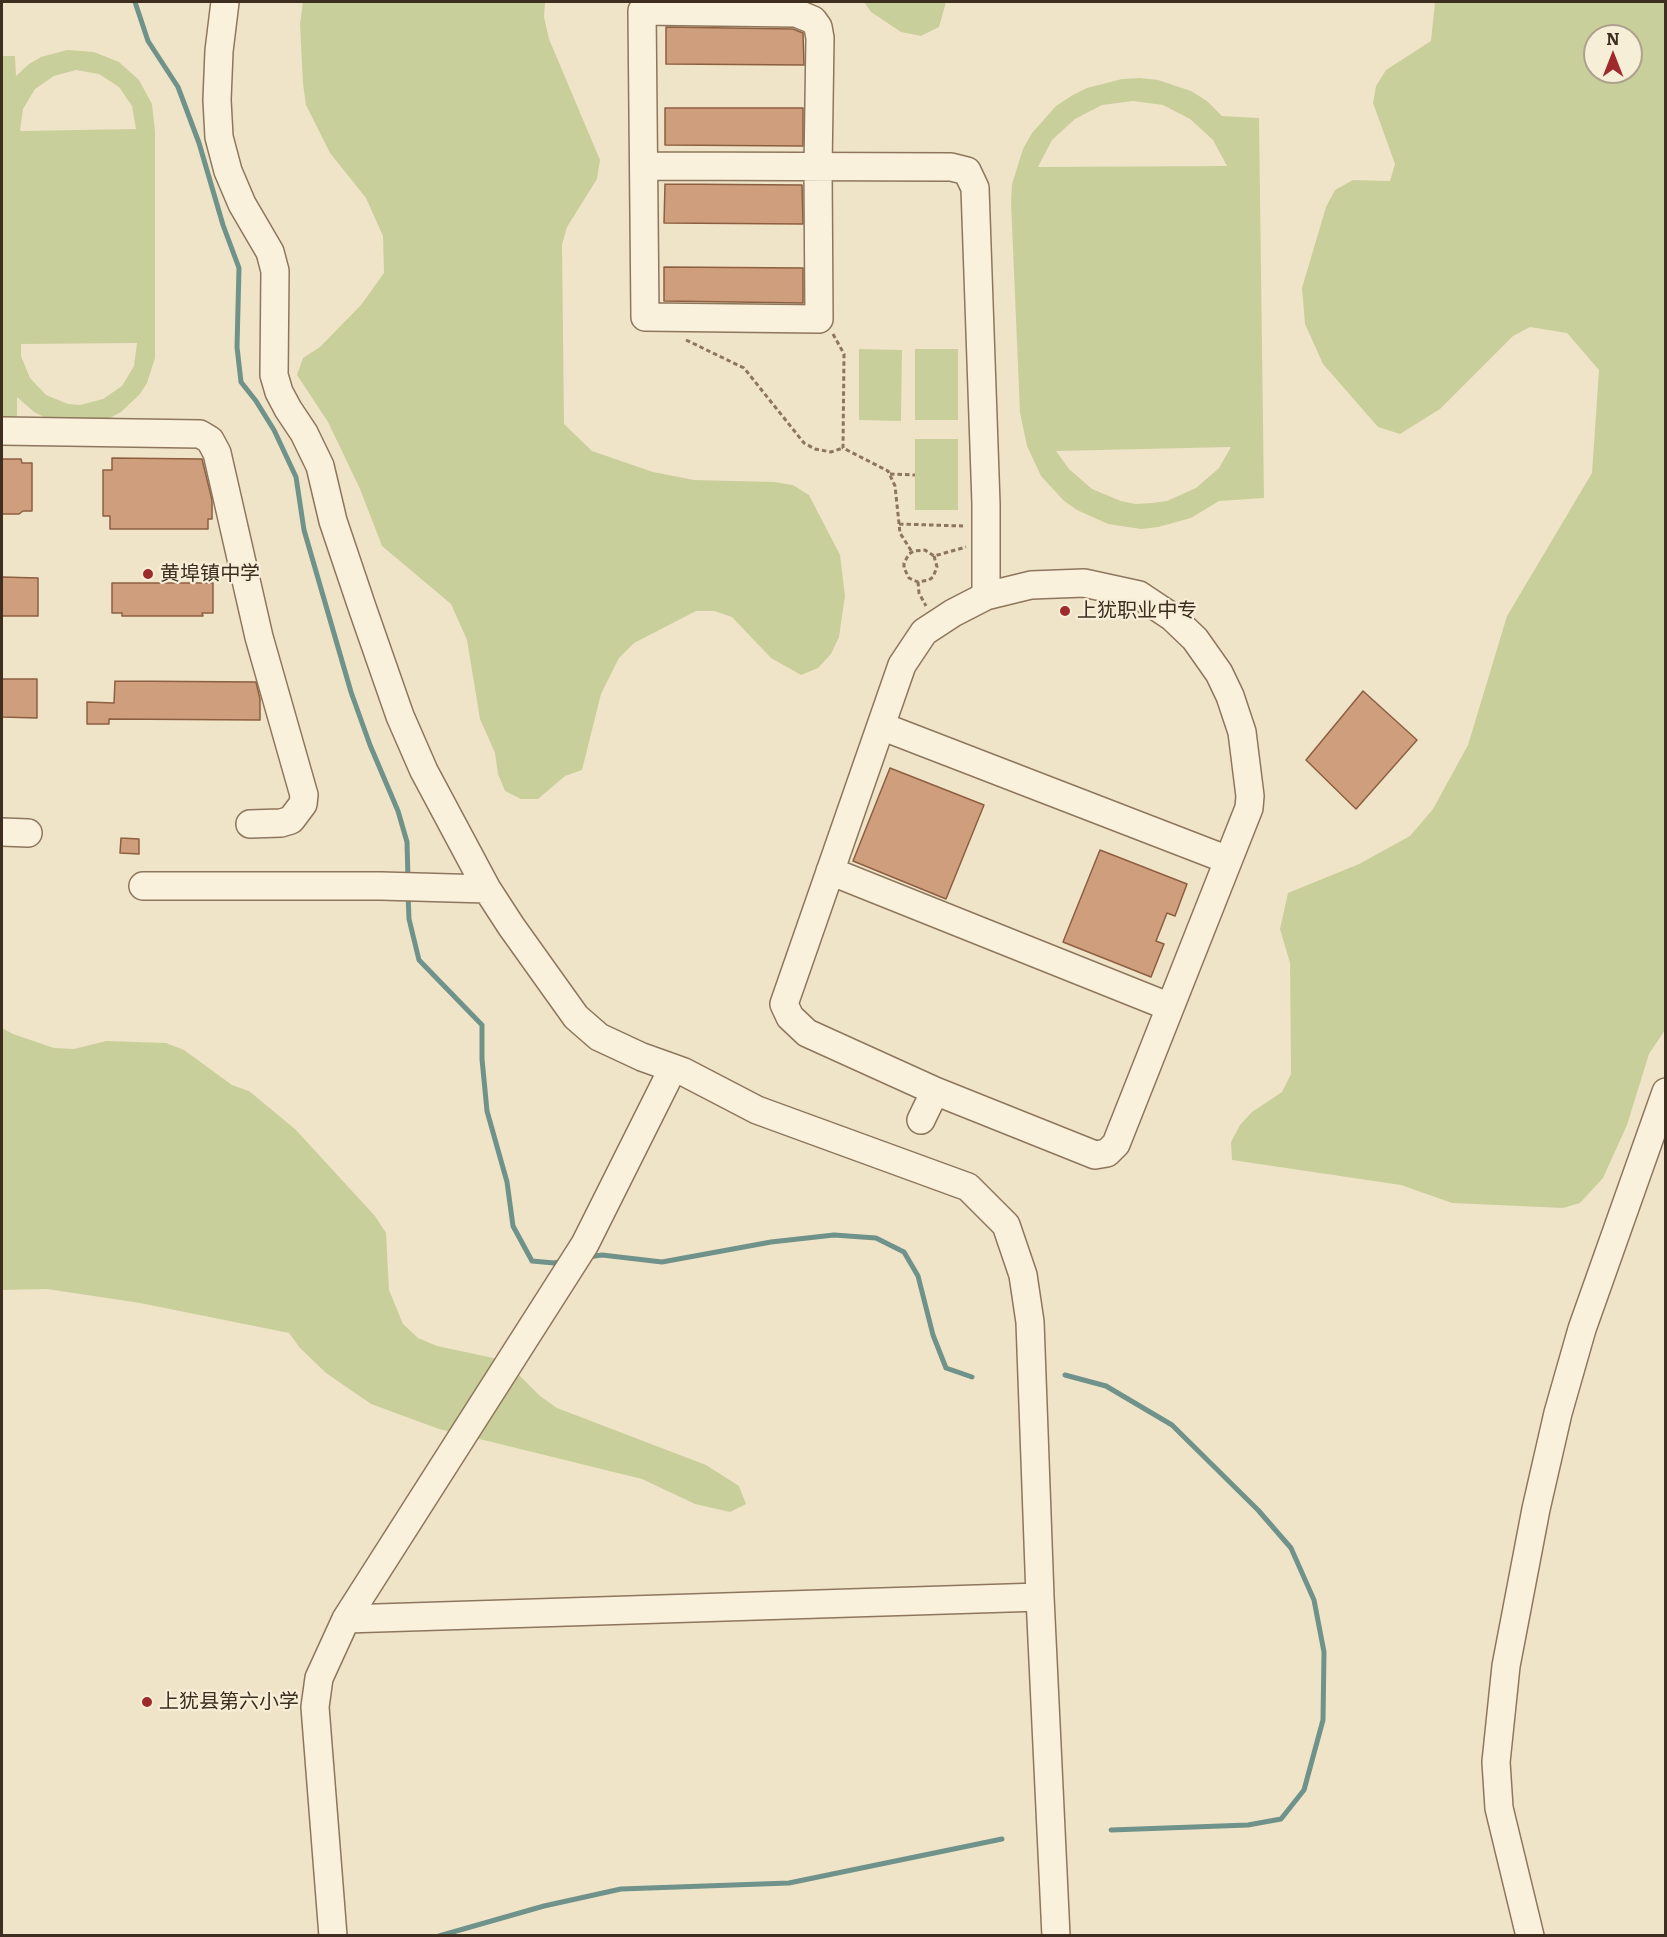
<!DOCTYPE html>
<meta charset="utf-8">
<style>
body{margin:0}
#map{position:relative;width:1667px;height:1937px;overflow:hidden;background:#f0e4c8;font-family:Literata,serif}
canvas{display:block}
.frame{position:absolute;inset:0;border:3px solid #3d2e20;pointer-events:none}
.north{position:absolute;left:1583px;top:24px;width:60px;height:60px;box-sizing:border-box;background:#f7eed8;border:2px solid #ada18e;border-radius:50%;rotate:0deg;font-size:16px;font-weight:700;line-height:24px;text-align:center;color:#3d2e20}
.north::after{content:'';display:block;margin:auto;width:21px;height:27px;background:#9e2a2b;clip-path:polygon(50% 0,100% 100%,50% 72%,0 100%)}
</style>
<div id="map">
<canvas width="1667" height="1937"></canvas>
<div class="frame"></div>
<div class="north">N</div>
</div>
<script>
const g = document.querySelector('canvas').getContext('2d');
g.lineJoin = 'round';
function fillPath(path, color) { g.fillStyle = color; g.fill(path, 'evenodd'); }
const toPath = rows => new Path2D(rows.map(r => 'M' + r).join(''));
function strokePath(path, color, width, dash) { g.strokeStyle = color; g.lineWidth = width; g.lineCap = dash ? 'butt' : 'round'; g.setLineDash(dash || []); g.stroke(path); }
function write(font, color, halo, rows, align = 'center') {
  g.font = font + ' Literata,"Noto Sans SC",serif'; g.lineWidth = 4.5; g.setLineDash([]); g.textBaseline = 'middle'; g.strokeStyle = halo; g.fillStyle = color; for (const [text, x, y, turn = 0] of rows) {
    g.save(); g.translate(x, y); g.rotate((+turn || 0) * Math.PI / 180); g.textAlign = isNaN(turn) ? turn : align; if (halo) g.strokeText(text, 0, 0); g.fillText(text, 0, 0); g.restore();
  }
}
fillPath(toPath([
 [303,2,545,2,544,17,549,39,600,160,597,179,567,227,562,245,564,424,592,451,653,472,694,480,774,482,793,485,809,495,840,555,845,596,839,637,831,654,818,668,801,675,771,658,732,617,714,611,696,611,634,643,619,658,601,694,582,770,565,776,538,799,521,799,505,791,498,774,495,753,480,719,467,640,451,604,382,546,360,489,328,422,297,375,303,358,320,347,361,305,384,273,383,236,366,198,330,153,306,105,303,84,300,24],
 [864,2,946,2,939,27,921,36,901,32,871,12],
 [1435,2,1665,2,1665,1030,1649,1054,1627,1125,1603,1178,1580,1203,1563,1208,1452,1203,1401,1185,1232,1160,1231,1142,1240,1125,1252,1112,1282,1092,1291,1074,1290,963,1280,929,1288,893,1359,864,1410,836,1433,809,1468,745,1507,616,1592,473,1599,370,1567,333,1530,327,1513,336,1440,409,1400,434,1378,427,1323,364,1305,324,1302,288,1326,207,1335,190,1353,180,1390,181,1395,164,1373,103,1376,86,1386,70,1431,41],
 [1595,36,1631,36,1631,72,1595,72],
 [67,50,94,52,119,62,139,80,152,104,155,131,155,358,147,383,140,394,121,412,110,418,97,423,46,418,34,412,17,397,17,422,2,422,2,56,15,56,16,76,29,64,41,57],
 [76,70,99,74,119,87,132,106,136,129,20,131,23,109,35,89,54,76],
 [137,343,134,366,122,386,103,399,80,405,68,404,46,395,30,378,21,356,21,344],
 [1140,78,1158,80,1191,91,1207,101,1222,116,1259,118,1264,498,1219,501,1191,518,1158,527,1141,529,1108,524,1077,510,1064,501,1041,476,1027,446,1020,413,1011,202,1012,184,1023,149,1032,133,1056,106,1071,96,1087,88,1122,79],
 [1133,101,1163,105,1190,119,1213,140,1227,166,1038,167,1052,140,1075,119,1102,105],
 [1231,447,1219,468,1196,488,1167,501,1152,503,1136,504,1121,501,1092,489,1069,469,1056,451],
 [859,349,902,350,901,421,859,420],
 [915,349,958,349,958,420,915,420],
 [915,439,958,439,958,510,915,510],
 [2,1028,13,1034,54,1048,74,1049,106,1041,166,1043,184,1050,232,1085,249,1091,295,1129,375,1216,386,1233,389,1290,403,1324,418,1338,437,1346,498,1359,514,1370,540,1396,557,1408,706,1465,739,1486,746,1504,730,1512,695,1504,642,1479,439,1429,371,1404,326,1373,300,1348,289,1333,140,1303,47,1289,2,1290]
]), '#c9cf9b');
strokePath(toPath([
 [135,2,148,41,178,87,199,143,223,225,239,268,237,347,241,382,256,401,274,430,296,477,304,530,351,692,370,745,398,811,407,842,408,879],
 [408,894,409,919,419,960,482,1025,482,1059,487,1111,507,1182,513,1226,532,1261,554,1263,564,1261],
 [588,1257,602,1255,662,1262,771,1242,834,1235,876,1238,904,1252,918,1276,933,1335,946,1368,972,1377],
 [1065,1375,1106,1386,1172,1425,1258,1510,1291,1548,1314,1600,1324,1652,1323,1720,1304,1790,1281,1819,1248,1825,1111,1830],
 [439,1936,544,1906,621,1889,789,1883,1002,1839]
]), '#6f938a', 5);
const building = toPath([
 [666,27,793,29,803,33,804,65,666,64,666,27],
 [665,108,803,108,803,146,665,145,665,108],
 [665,184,802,185,803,224,664,223,665,184],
 [664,267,803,268,803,303,664,301,664,267],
 [112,458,202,459,212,500,212,519,208,519,208,529,110,529,110,516,103,516,103,470,112,470,112,458],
 [2,459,21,459,22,463,32,463,32,511,23,511,19,514,2,514,2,459],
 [2,577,38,578,38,616,2,616,2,577],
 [112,583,213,583,213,613,202,613,203,616,122,616,122,613,112,613,112,583],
 [2,679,37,679,37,718,2,717,2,679],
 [115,681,256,682,260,699,260,720,109,719,109,724,87,724,87,702,114,703,115,681],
 [1363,691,1417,740,1356,809,1306,760,1363,691],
 [890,768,984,805,946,899,853,861,890,768],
 [121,838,139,839,139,854,120,853,121,838],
 [1100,850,1187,884,1175,916,1167,913,1156,941,1164,944,1151,977,1063,942,1100,850]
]);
fillPath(building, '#cf9f7d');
strokePath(building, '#8d5f41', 1.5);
const minor = toPath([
 [225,2,219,51,217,100,219,137,228,171,242,204,270,252,275,271,274,375,279,392,288,409,304,433,320,466,333,521,362,607,400,716,424,771,487,889,511,926,576,1017,599,1037,642,1057,684,1072,757,1110,968,1187,1006,1225,1023,1275,1030,1322,1040,1597,1056,1936],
 [642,11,796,13,813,20,818,27,820,38,818,168,819,319,645,317,642,11],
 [644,166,951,167,967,171,975,188,986,504,986,596],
 [2,431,200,434,210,440,217,453,259,637,304,795,303,804,291,820,281,823,250,824],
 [881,726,1228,860],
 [2,832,28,833],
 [830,871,1170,1007],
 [143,886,381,886,487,889],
 [921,1120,935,1091,1095,1155,1107,1153,1116,1144,1249,808,1250,796,1242,732,1230,696,1219,673,1195,639,1172,617,1139,595,1084,583,1031,585,986,596,953,613,924,632,902,665,784,1004,790,1017,807,1033,935,1091],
 [346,1619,1040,1597],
 [333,1936,315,1707,319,1678,346,1619,585,1244,673,1068],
 [1530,1936,1499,1808,1496,1762,1506,1666,1536,1509,1558,1413,1582,1329,1666,1092]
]);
strokePath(minor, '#8d765c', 30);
strokePath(toPath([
 [833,334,844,354,843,448,888,471,895,486,900,533,912,552],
 [686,340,744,368,804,443,815,449,831,452,843,448],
 [890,474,915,475],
 [899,524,963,526],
 [934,556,937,567,933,577,929,580,918,582,909,578,904,568,904,563,909,554,914,551,925,550,934,556,966,547],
 [918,582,919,593,926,606]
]), '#8d765c', 3, [4.5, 3]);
strokePath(minor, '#faf1dc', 27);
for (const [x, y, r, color] of [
 [148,574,6,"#9e2a2b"],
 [1065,611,6,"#9e2a2b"],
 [147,1702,6,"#9e2a2b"]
]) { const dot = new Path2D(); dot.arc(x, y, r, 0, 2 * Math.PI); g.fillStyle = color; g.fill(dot); strokePath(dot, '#f7eed8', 2); }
write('20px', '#3d2e20', '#f7eed8', [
 ["黄埠镇中学",160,574],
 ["上犹职业中专",1077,611],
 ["上犹县第六小学",159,1702]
], 'left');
</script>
